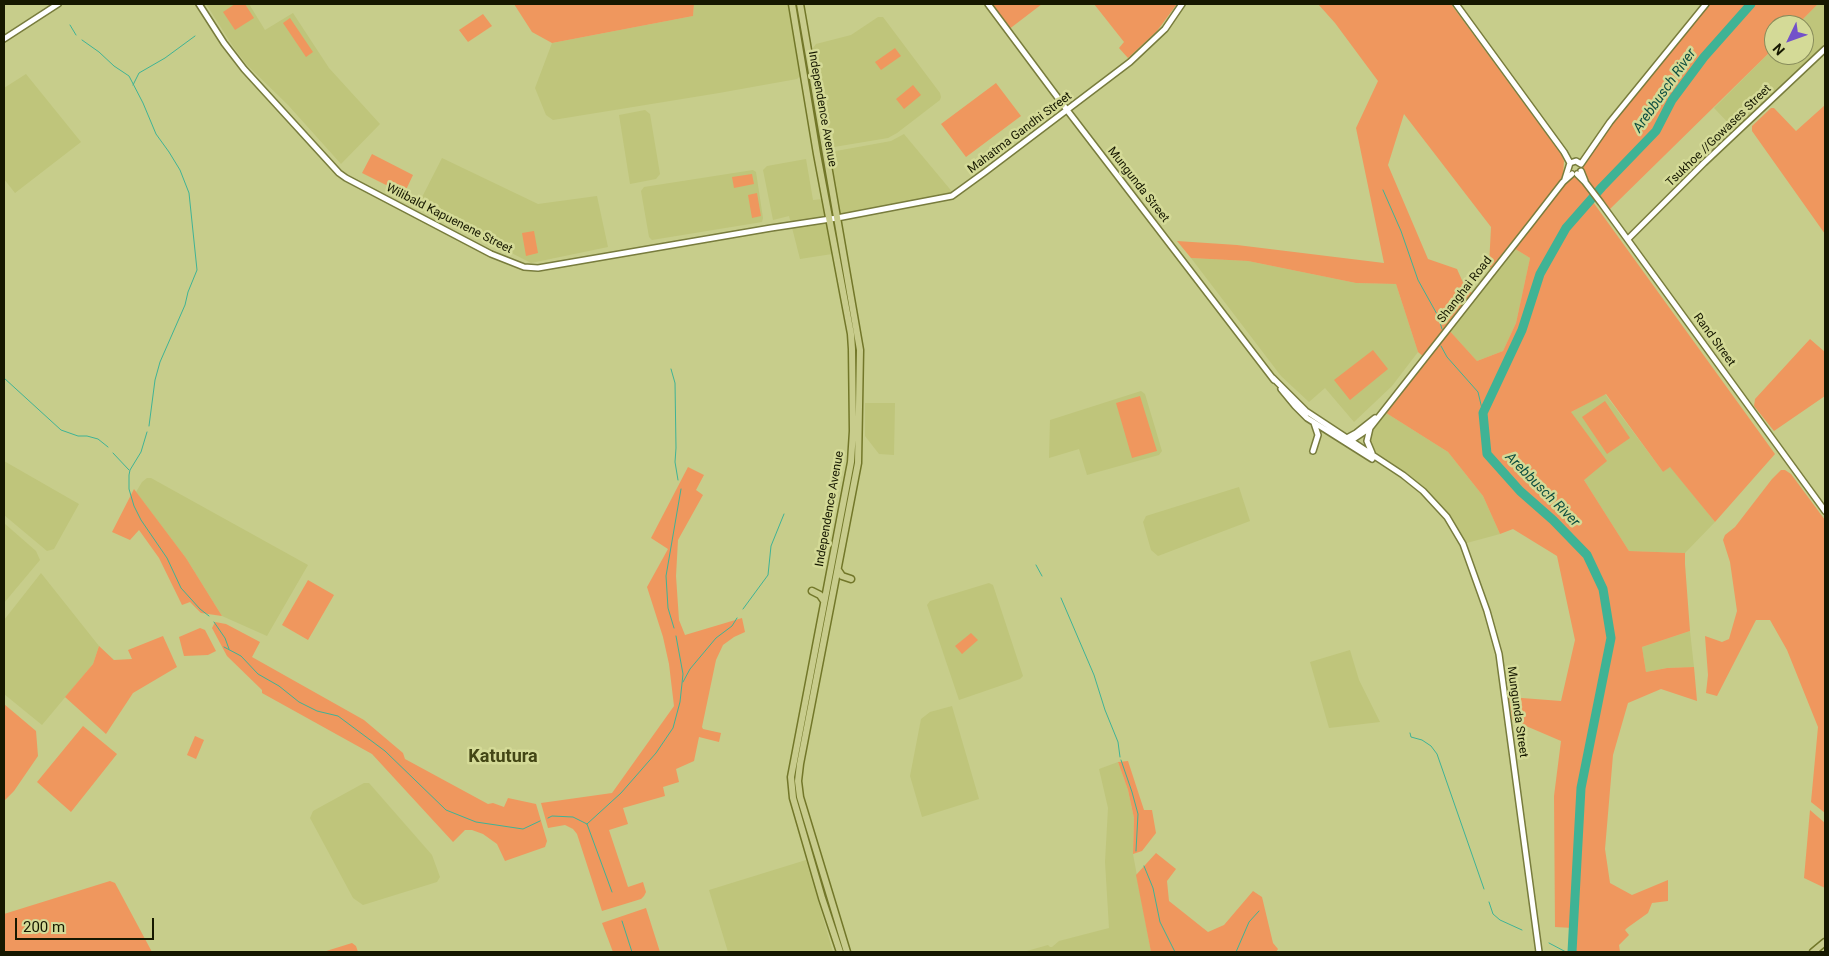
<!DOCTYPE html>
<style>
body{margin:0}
#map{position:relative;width:1829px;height:956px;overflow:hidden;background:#c7cd8b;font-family:Roboto,sans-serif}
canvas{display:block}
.frame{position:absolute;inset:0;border:5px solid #161800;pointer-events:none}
.north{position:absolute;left:1764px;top:15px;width:50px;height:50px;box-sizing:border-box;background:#d4da97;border:1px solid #888c5b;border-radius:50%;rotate:228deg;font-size:14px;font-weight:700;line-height:20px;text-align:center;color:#161800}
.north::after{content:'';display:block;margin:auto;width:18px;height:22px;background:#7351ca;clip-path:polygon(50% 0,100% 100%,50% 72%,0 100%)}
.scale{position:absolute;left:15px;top:918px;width:139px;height:22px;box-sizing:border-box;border:2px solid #161800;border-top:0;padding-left:6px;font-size:15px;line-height:18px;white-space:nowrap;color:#161800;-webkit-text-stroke:4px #d4da97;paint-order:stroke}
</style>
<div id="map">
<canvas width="1829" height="956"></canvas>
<div class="frame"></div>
<div class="north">N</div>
<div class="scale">200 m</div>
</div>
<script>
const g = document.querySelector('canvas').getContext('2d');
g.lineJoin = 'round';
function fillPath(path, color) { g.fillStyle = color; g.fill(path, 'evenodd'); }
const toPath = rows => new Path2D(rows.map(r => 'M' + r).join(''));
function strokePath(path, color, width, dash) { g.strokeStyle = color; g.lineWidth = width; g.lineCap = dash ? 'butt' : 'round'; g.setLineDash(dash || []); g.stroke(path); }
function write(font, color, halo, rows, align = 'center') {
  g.font = font + ' Roboto,sans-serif'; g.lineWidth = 5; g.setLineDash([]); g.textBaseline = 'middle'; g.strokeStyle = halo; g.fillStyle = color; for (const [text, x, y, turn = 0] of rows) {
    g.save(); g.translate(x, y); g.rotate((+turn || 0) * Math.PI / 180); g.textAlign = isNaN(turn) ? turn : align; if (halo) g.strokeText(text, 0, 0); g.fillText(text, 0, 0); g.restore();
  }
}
fillPath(toPath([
 [206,4,249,4,265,30,293,13,329,68,380,124,341,164,288,105,247,65,234,48],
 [694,4,789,4,800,76,797,79,719,93,553,120,546,115,535,88,552,43,693,16],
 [1818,4,1825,4,1825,45,1736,131,1714,108,1774,48,1774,55,1804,55,1804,25,1797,25],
 [878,17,883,17,940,93,941,97,940,100,897,133,888,138,834,147,829,142,813,48,816,44,851,35],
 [26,74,81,142,15,193,4,179,4,88],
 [645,110,650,114,660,174,656,179,630,184,619,115],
 [904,134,954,194,837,218,825,153,891,141],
 [442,158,538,204,597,196,608,247,531,263,418,205],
 [806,159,813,200,823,199,832,254,800,259,789,216,773,220,763,170,767,166],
 [753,170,756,172,763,218,762,222,652,240,649,237,641,191,644,187],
 [1512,247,1530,258,1516,323,1503,351,1477,361,1448,329],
 [1191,258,1248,261,1356,283,1396,284,1418,352,1392,386,1354,422,1325,388,1309,402,1281,376],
 [1141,391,1145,394,1162,451,1159,455,1087,475,1079,449,1049,458,1050,420],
 [1605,394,1663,472,1670,466,1715,522,1685,553,1629,551,1584,480,1571,412],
 [865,403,895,403,894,455,879,454,865,436],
 [1383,411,1448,452,1483,496,1500,534,1463,544,1453,527,1430,497,1375,457,1367,446,1370,428],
 [4,461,79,504,54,549,47,551,4,515],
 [147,478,151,478,308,565,267,636,222,616,186,558,136,492,142,482],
 [1239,487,1250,521,1158,556,1151,550,1143,522,1146,516],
 [4,523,36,551,40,560,4,603],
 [41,573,99,646,93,664,42,725,4,694,4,620],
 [989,583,993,585,1023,676,1020,679,959,700,927,605,930,601],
 [1690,631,1694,667,1666,668,1646,672,1642,647],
 [1350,650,1359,680,1380,722,1329,728,1310,662],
 [952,706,979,799,922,817,910,776,921,719,930,712],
 [1118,762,1128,790,1134,818,1133,854,1151,952,1023,952,1048,945,1050,947,1052,947,1059,941,1109,928,1105,862,1108,808,1099,769],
 [364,783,369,783,432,855,440,877,437,882,363,905,353,898,310,818,313,811],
 [806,860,833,952,728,952,709,890]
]), '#bfc57b');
fillPath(toPath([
 [235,4,245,4,254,18,235,30,223,12],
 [514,4,694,4,693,16,552,43,532,32],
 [988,4,1042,4,1008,30],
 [1094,4,1177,4,1157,31,1128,58,1119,48,1124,42],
 [1318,4,1451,4,1561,154,1564,161,1563,176,1560,181,1491,268,1489,266,1491,227,1404,114,1388,165,1428,259,1457,269,1465,287,1474,295,1448,329,1477,361,1503,351,1516,323,1530,258,1512,247,1572,174,1577,174,1595,195,1566,228,1560,240,1568,228,1591,201,1593,202,1775,454,1715,522,1670,467,1663,472,1606,394,1571,412,1607,461,1584,480,1629,551,1685,553,1685,564,1690,631,1642,647,1646,672,1667,668,1694,667,1697,701,1661,689,1628,703,1613,755,1605,849,1610,883,1632,895,1668,880,1668,901,1652,903,1648,913,1627,928,1625,930,1629,935,1619,945,1620,952,1572,952,1573,928,1555,927,1554,796,1561,741,1512,720,1509,697,1561,701,1575,640,1557,556,1513,529,1500,534,1483,496,1448,452,1383,411,1425,358,1418,352,1396,284,1356,283,1248,261,1191,258,1177,241,1237,245,1384,263,1356,128,1378,81,1335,23],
 [1706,4,1818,4,1797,25,1774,25,1774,48,1610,209,1581,171,1581,164,1587,152],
 [483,14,492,26,468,42,459,30],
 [290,18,313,52,306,57,283,23],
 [895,48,901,56,881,70,875,62],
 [996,83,1021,116,966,157,941,124],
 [913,85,921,95,904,109,896,99],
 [1825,105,1825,234,1752,131,1752,126,1771,108,1774,108,1796,131],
 [372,154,413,175,404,194,362,173],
 [752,174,754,184,734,188,732,177],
 [757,193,761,216,752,218,748,195],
 [534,231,538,253,526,256,522,233],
 [1810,339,1825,352,1825,396,1774,431,1754,406,1755,399],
 [1373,350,1388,369,1350,400,1334,380],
 [1140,396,1157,451,1132,458,1116,403],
 [1605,401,1630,438,1607,454,1582,417],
 [688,467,704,475,696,490,703,495,678,540,676,576,679,620,685,635,742,618,745,632,734,637,723,645,716,660,702,727,703,729,721,733,719,742,699,737,694,761,676,769,679,782,663,787,665,796,623,808,628,824,609,830,628,887,643,882,646,892,644,896,641,899,602,911,577,834,573,829,565,825,548,828,541,803,612,793,674,706,669,664,663,637,647,587,668,549,651,538],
 [1781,470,1785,470,1791,474,1825,520,1825,813,1811,802,1818,727,1787,650,1770,620,1756,620,1717,696,1706,693,1708,675,1705,636,1722,642,1729,639,1737,611,1730,562,1723,540,1725,535,1735,527,1772,479],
 [134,489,186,558,222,616,201,613,190,602,182,605,159,558,139,530,130,540,112,532],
 [308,580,334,595,308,640,282,625],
 [215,622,226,624,260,642,252,657,364,720,403,753,405,759,488,804,493,803,504,807,508,798,536,804,547,841,545,847,505,861,497,844,483,834,472,830,465,830,453,842,372,754,262,693,262,690,227,656,212,628],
 [200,628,205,630,216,651,208,655,184,656,179,637],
 [971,633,978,640,962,654,955,646],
 [163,636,177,667,133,693,106,734,65,697,93,664,99,646,114,660,132,659,128,650],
 [4,704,36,731,38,756,14,791,4,801],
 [83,726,117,754,71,812,37,782],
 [195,736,204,740,196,759,187,755],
 [1128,761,1144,810,1152,810,1156,833,1142,851,1133,854,1134,818,1128,790,1118,762],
 [1810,810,1825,823,1825,888,1804,878],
 [1156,853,1176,869,1167,881,1169,901,1208,932,1224,925,1253,891,1262,897,1273,943,1278,949,1276,952,1151,952,1136,875],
 [110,881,115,883,152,952,4,952,4,914],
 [646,908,660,952,613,952,602,923],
 [352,943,356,946,358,952,323,952]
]), '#ef975e');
strokePath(toPath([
 [70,25,76,35],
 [82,40,99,52,114,66,129,76,143,103,156,134,169,152,180,170,189,193,197,270,188,292,185,305,160,362,155,380,149,426],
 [133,85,139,73,165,58,195,36],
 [1383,190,1401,231,1418,280,1438,316,1442,329],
 [1441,346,1447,357,1478,392,1483,413],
 [671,369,675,383,676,448,675,462,678,480],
 [4,378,61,430,78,436,87,436,98,439,108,447],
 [147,432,141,452,130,470,129,475,129,489,134,506,141,520,167,558,181,588,200,609,209,616],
 [113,453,129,470],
 [1036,565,1042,576],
 [1061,598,1094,675,1105,710,1118,742,1120,757],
 [743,609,768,575,771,546,784,514],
 [214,622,225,638,229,649],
 [674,628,668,608,666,576,681,489],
 [224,647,241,656,258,674,279,686,299,702,317,711,338,716,385,751,446,810,476,822,523,829,540,821],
 [683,682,690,669,716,638,732,626,737,618],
 [1410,733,1411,737,1422,740,1431,746,1437,754,1484,889],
 [1121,760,1132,792,1138,814,1136,851],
 [548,818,552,816,573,817,587,824,612,892],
 [587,824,621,793,656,753,673,728,680,702,683,674,676,636],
 [1144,866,1153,888,1160,922,1175,952],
 [1489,902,1493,914,1500,920,1522,930],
 [622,921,632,952],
 [1549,943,1566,952],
 [1236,952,1249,922,1259,911]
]), '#3fb395', 1);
strokePath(toPath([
 [1572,952,1581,788,1611,638,1603,589,1587,555,1553,520,1520,491,1487,454,1483,413,1522,330,1540,274,1566,228,1602,187,1656,131,1672,100,1704,57,1751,4]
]), '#3fb395', 9);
const minor = toPath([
 [199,4,224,43,244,69,339,173,346,178,491,254,524,267,538,268,771,228,837,218,952,196,985,172,1130,62,1165,29,1182,4],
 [988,4,1067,110,1274,380],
 [1456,4,1564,152,1570,163],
 [4,39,58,4],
 [1581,164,1610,122,1706,4],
 [1581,171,1585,181],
 [1577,174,1585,182,1601,203,1825,511],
 [1565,179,1570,163,1576,161,1581,164],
 [1628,239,1704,163,1825,49],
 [1273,378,1306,411,1403,475,1423,491,1447,517,1463,544,1487,611,1499,654,1539,952],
 [1281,389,1295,406,1307,418,1372,459],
 [1370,428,1367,441,1372,453],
 [1345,439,1356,433,1375,418],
 [1349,442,1370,428,1532,222,1563,182,1572,174],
 [1313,451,1318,435,1314,423]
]);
const major = toPath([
 [792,4,817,154,851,334,852,349,853,431,851,462,791,777,793,798,822,898,840,952],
 [800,4,860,350,858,463,800,764,798,781,800,797,847,952],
 [838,570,842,576,851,579],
 [812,591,820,595,824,601],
 [1813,952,1825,942]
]);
strokePath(minor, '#787c3d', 8);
strokePath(major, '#727729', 9);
strokePath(minor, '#fff', 5);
strokePath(major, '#c8cc8c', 6);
write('12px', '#161800', '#d4da97', [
 ["Independence Avenue",822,109,80],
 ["Mahatma Gandhi Street",1020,133,-37],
 ["Tsukhoe //Gowases Street",1719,136,-44],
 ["Mungunda Street",1138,185,52],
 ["Wilibald Kapuenene Street",449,219,27],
 ["Shanghai Road",1465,290,-52],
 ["Rand Street",1714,340,54],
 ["Independence Avenue",830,509,-80],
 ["Mungunda Street",1517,712,82]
]);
write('italic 14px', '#0e4f40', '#d4da97', [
 ["Arebbusch River",1665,91,-55],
 ["Arebbusch River",1542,490,45]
]);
write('bold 18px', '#434615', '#d4da97', [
 ["Katutura",503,757]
]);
</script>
